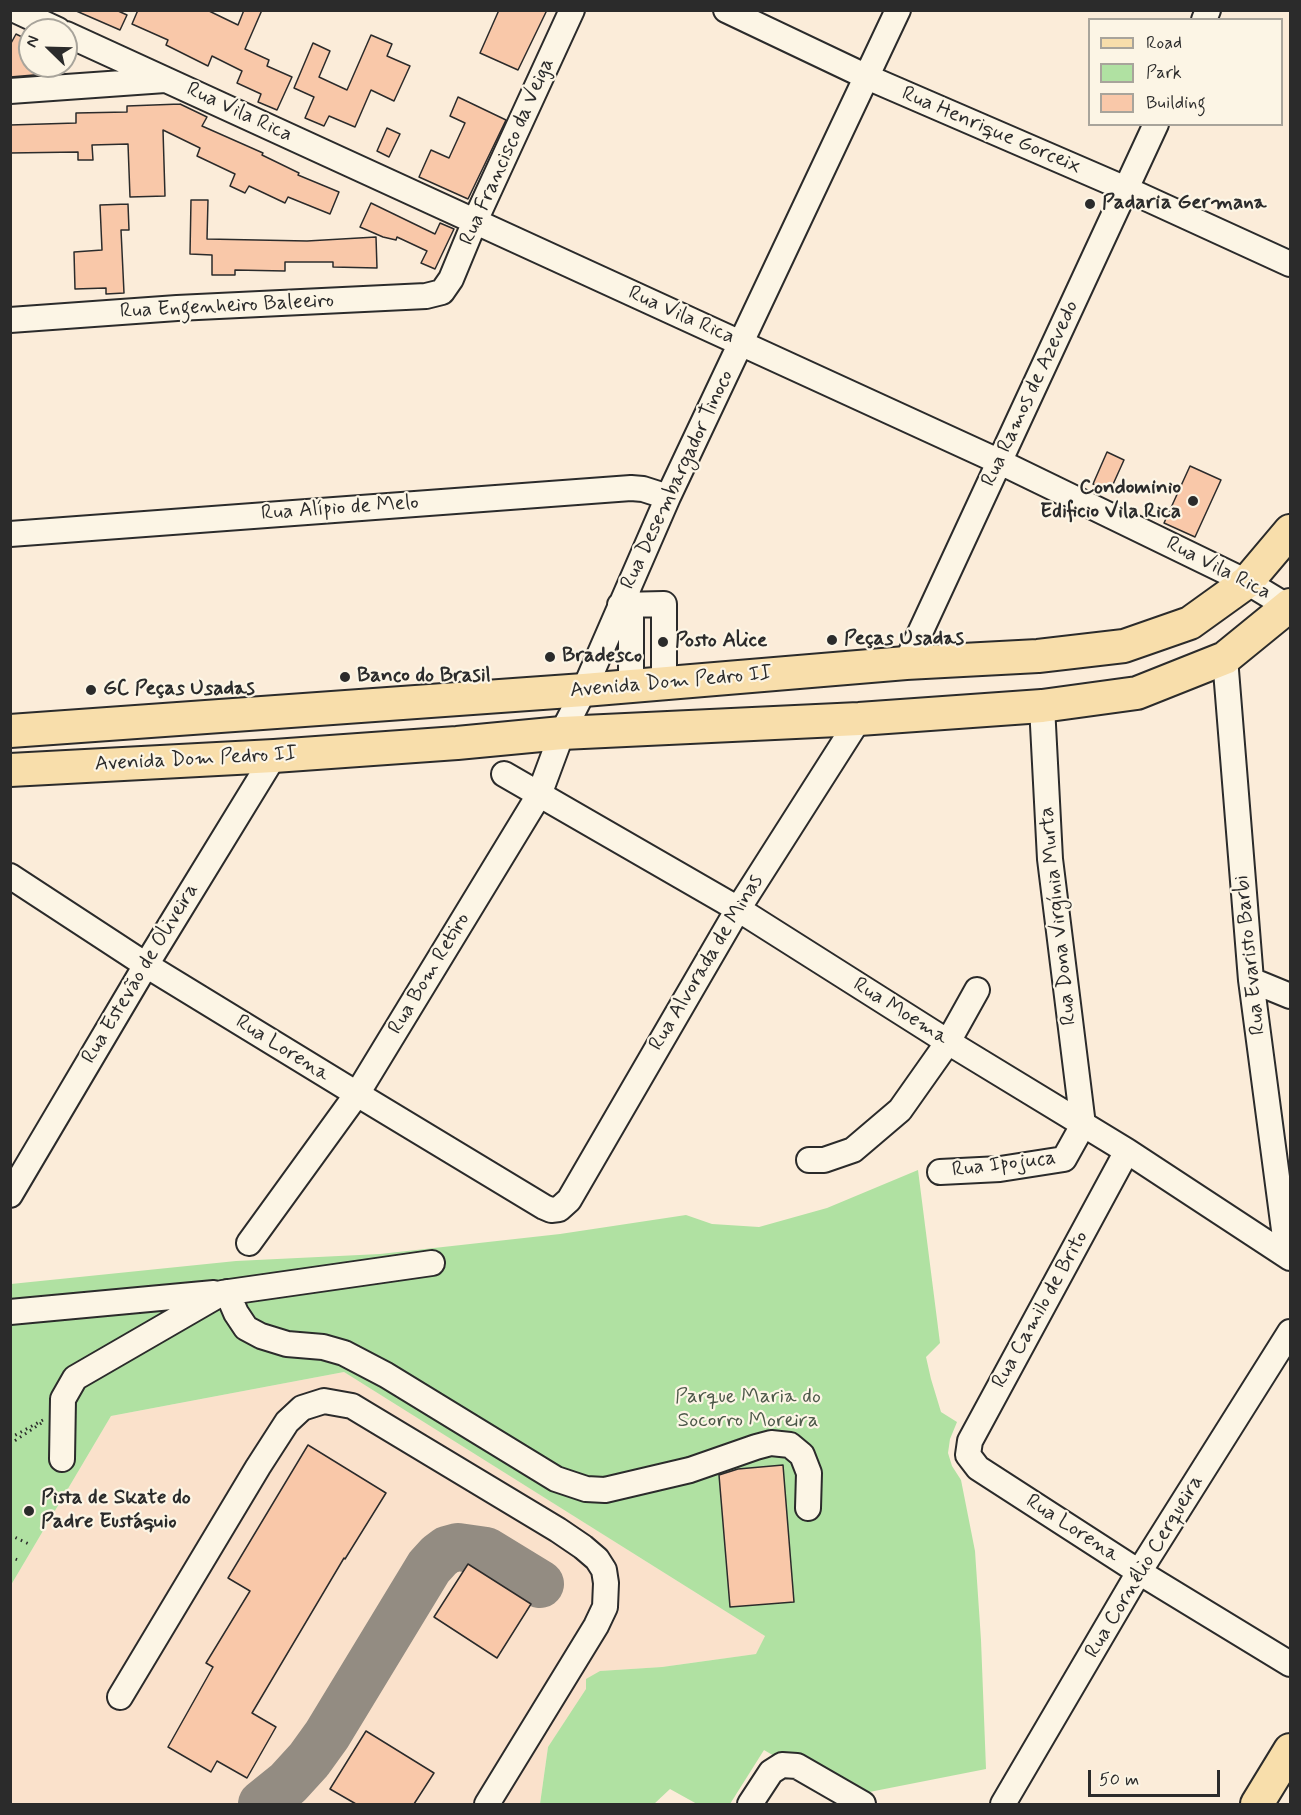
<!DOCTYPE html>
<meta charset="utf-8">
<style>
body{margin:0}
#map{position:relative;width:1301px;height:1815px;overflow:hidden;background:#fbecd9;font-family:Mynerve,sans-serif}
canvas{display:block}
.frame{position:absolute;inset:0;border:12px solid #2b2b2b;pointer-events:none}
.legend{position:absolute;left:1088px;top:18px;width:195px;height:108px;box-sizing:border-box;background:#fcf5e5;border:2px solid #a8a49b;margin:0;padding:8px 10px;list-style:none;font-size:18px;color:#2b2b2b}
.legend li{display:flex;align-items:center;gap:12px;height:30px}
.legend b{width:30px;border:2px solid #a8a49b}
.north{position:absolute;left:18px;top:18px;width:60px;height:60px;box-sizing:border-box;background:#fcf5e5;border:2px solid #a8a49b;border-radius:50%;rotate:293deg;font-size:16px;font-weight:700;line-height:24px;text-align:center;color:#2b2b2b}
.north::after{content:'';display:block;margin:auto;width:21px;height:27px;background:#2b2b2b;clip-path:polygon(50% 0,100% 100%,50% 72%,0 100%)}
.scale{position:absolute;left:1088px;top:1770px;width:132px;height:27px;box-sizing:border-box;border:3px solid #2b2b2b;border-top:0;padding-left:8px;font-size:18px;line-height:21px;white-space:nowrap;color:#2b2b2b;-webkit-text-stroke:4px #fcf5e5;paint-order:stroke}
</style>
<div id="map">
<canvas width="1301" height="1815"></canvas>
<div class="frame"></div>
<ul class="legend">
<li><b style="height:8px;background:#f8deab"></b>Road</li>
<li><b style="height:16px;background:#b0e1a2"></b>Park</li>
<li><b style="height:16px;background:#f9c8a9"></b>Building</li>
</ul>
<div class="north">N</div>
<div class="scale">50 m</div>
</div>
<script>
const g = document.querySelector('canvas').getContext('2d');
g.lineJoin = 'round';
function fillPath(path, color) { g.fillStyle = color; g.fill(path, 'evenodd'); }
const toPath = rows => new Path2D(rows.map(r => 'M' + r).join(''));
function strokePath(path, color, width, dash) { g.strokeStyle = color; g.lineWidth = width; g.lineCap = dash ? 'butt' : 'round'; g.setLineDash(dash || []); g.stroke(path); }
function write(font, color, halo, rows, align = 'center') {
  g.font = font + ' Mynerve,sans-serif'; g.lineWidth = 4.5; g.setLineDash([]); g.textBaseline = 'middle'; g.strokeStyle = halo; g.fillStyle = color; for (const [text, x, y, turn = 0] of rows) {
    g.save(); g.translate(x, y); g.rotate((+turn || 0) * Math.PI / 180); g.textAlign = isNaN(turn) ? turn : align; if (halo) g.strokeText(text, 0, 0); g.fillText(text, 0, 0); g.restore();
  }
}
fillPath(toPath([
 [344,1372,765,1636,757,1654,662,1667,600,1671,548,1747,540,1804,11,1804,11,1585,111,1416]
]), '#fae1cb');
fillPath(toPath([
 [918,1170,940,1343,926,1357,931,1379,941,1412,957,1422,950,1439,948,1453,952,1466,961,1480,975,1551,981,1640,986,1769,844,1797,764,1750,730,1804,697,1804,670,1789,654,1804,540,1804,548,1747,586,1689,586,1679,600,1671,662,1667,756,1654,765,1636,344,1372,111,1416,11,1585,11,1284,236,1261,380,1254,560,1234,686,1215,712,1224,759,1227,827,1208]
]), '#b0e1a2');
strokePath(toPath([
 [262,1804,288,1783,309,1760,327,1735,429,1567,439,1556,447,1550,458,1547,486,1551,540,1584]
]), '#938c82', 48);
const building = toPath([
 [74,10,116,10,127,15,120,30,74,10],
 [138,10,207,10,238,25,244,10,262,10,245,49,269,60,267,66,292,77,277,110,258,102,261,94,237,83,242,71,212,56,208,66,166,45,168,40,132,24,138,10],
 [499,10,547,10,518,70,480,53,499,10],
 [16,34,30,41,30,66,49,66,46,74,10,77,10,45,16,34],
 [371,35,392,44,387,56,410,66,394,101,371,90,355,127,329,116,324,126,305,118,314,97,294,88,313,43,330,51,319,77,347,90,371,35],
 [458,97,506,120,468,199,419,177,431,150,449,158,465,123,450,116,458,97],
 [180,104,207,117,202,126,263,153,262,155,299,173,298,175,339,192,330,214,288,197,285,203,249,186,245,193,230,186,235,174,197,156,200,148,163,130,165,196,130,197,128,144,92,145,93,160,78,160,78,152,10,153,10,125,76,123,76,113,127,112,127,106,180,104],
 [387,128,400,134,389,157,377,151,387,128],
 [191,200,208,200,207,239,307,241,376,237,377,268,333,267,333,262,285,262,285,271,235,270,235,275,212,275,212,255,190,254,191,200],
 [371,203,435,234,440,223,454,229,435,269,421,263,427,251,397,237,396,240,383,237,360,227,371,203],
 [128,204,129,230,121,230,124,293,106,294,106,288,75,289,74,252,102,250,100,205,128,204],
 [1107,452,1124,460,1110,491,1093,484,1107,452],
 [1190,466,1221,480,1195,537,1164,523,1190,466],
 [308,1445,386,1493,345,1559,344,1558,252,1713,276,1727,247,1778,217,1761,211,1772,168,1747,213,1667,206,1663,250,1591,228,1578,308,1445],
 [783,1465,794,1602,730,1607,719,1475,738,1469,783,1465],
 [468,1564,531,1604,497,1658,434,1617,468,1564],
 [366,1731,434,1773,414,1804,356,1804,330,1789,366,1731]
]);
fillPath(building, '#f9c8a9');
strokePath(building, '#2b2b2b', 1.5);
const minor = toPath([
 [15,10,58,30],
 [726,10,867,77,1126,189,1290,264],
 [1204,20,1208,10],
 [66,34,1000,462,1247,582,1290,608],
 [10,91,165,80],
 [10,320,177,308,426,296,442,292,451,279,475,221,572,10],
 [10,534,631,488,643,489,668,497],
 [620,605,664,604,664,684],
 [631,605,631,686],
 [1225,658,1251,980,1284,1230,1290,1251],
 [906,663,1156,124],
 [504,774,738,909,948,1042,1127,1151,1290,1258],
 [10,876,146,965,357,1094,544,1207,551,1210,559,1209,569,1200,738,909,859,719],
 [1251,980,1290,996],
 [1127,1151,970,1441,968,1455,978,1468,1139,1572,1290,1664],
 [809,1160,824,1160,853,1150,900,1110,948,1042,977,990],
 [940,1172,1000,1169,1064,1159,1083,1125,1050,859,1042,706],
 [10,1195,146,965,274,756],
 [249,1243,357,1094,539,795,562,733,584,690,668,497,898,10],
 [227,1292,236,1313,246,1328,261,1336,287,1344,323,1347,344,1353,386,1375,556,1479,586,1489,605,1490,690,1470,756,1447,771,1443,790,1445,802,1455,809,1473,808,1508],
 [10,1312,214,1293],
 [62,1459,63,1399,75,1378,222,1293,432,1263],
 [120,1697,258,1467,287,1422,302,1408,324,1401,352,1406,558,1530,583,1547,597,1559,604,1570,606,1583,605,1607,596,1626,487,1804],
 [750,1804,771,1772,782,1765,797,1766,863,1804],
 [1003,1804,1139,1572,1290,1332]
]);
const major = toPath([
 [10,731,584,690,906,663,1038,656,1124,646,1190,623,1247,582,1290,531],
 [10,770,274,756,457,743,562,733,859,719,1042,706,1137,693,1225,658,1290,605],
 [1257,1804,1290,1750]
]);
strokePath(minor, '#2b2b2b', 28);
strokePath(major, '#2b2b2b', 36);
strokePath(toPath([
 [10,1438,43,1420],
 [10,1444,43,1422],
 [10,1535,31,1545],
 [10,1557,21,1561]
]), '#2b2b2b', 3, [1.5, 4.5]);
strokePath(minor, '#fcf5e5', 24);
strokePath(major, '#f8deab', 32);
for (const [x, y, r, color] of [
 [1090,204,6,"#2b2b2b"],
 [1193,501,6,"#2b2b2b"],
 [832,640,6,"#2b2b2b"],
 [663,642,6,"#2b2b2b"],
 [550,657,6,"#2b2b2b"],
 [345,677,6,"#2b2b2b"],
 [91,690,6,"#2b2b2b"],
 [29,1511,6,"#2b2b2b"]
]) { const dot = new Path2D(); dot.arc(x, y, r, 0, 2 * Math.PI); g.fillStyle = color; g.fill(dot); strokePath(dot, '#fcf5e5', 2); }
write('21px', '#2b2b2b', '#fcf5e5', [
 ["Rua Vila Rica",239,113,25],
 ["Rua Henrique Gorceix",991,131,23],
 ["Rua Francisco da Veiga",508,152,-66],
 ["Rua Engenheiro Baleeiro",227,307,-3],
 ["Rua Vila Rica",681,316,24],
 ["Rua Ramos de Azevedo",1031,394,-65],
 ["Rua Desembargador Tinoco",678,480,-65],
 ["Rua Alípio de Melo",340,509,-4],
 ["Rua Vila Rica",1218,569,27],
 ["Avenida Dom Pedro II",671,683,-5],
 ["Avenida Dom Pedro II",196,760,-3],
 ["Rua Dona Virgínia Murta",1059,916,-96],
 ["Rua Evaristo Barbi",1251,955,-96],
 ["Rua Alvorada de Minas",707,963,-59],
 ["Rua Estevão de Oliveira",141,974,-59],
 ["Rua Bom Retiro",430,974,-59],
 ["Rua Moema",900,1012,32],
 ["Rua Lorena",282,1049,32],
 ["Rua Ipojuca",1004,1165,-7],
 ["Rua Camilo de Brito",1041,1310,-61],
 ["Rua Lorena",1072,1529,33],
 ["Rua Cornélio Cerqueira",1145,1567,-59]
]);
write('bold 21px', '#2b2b2b', '#fcf5e5', [
 ["Padaria Germana",1102,204],
 ["Condominio",1181,489,"right"],
 ["Edificio Vila Rica",1181,513,"right"],
 ["Peças Usadas",844,640],
 ["Posto Alice",675,642],
 ["Bradesco",562,657],
 ["Banco do Brasil",357,677],
 ["GC Peças Usadas",103,690],
 ["Pista de Skate do",41,1499],
 ["Padre Eustáquio",41,1523]
], 'left');
write('21px', '#4c5849', '#fcf5e5', [
 ["Parque Maria do",748,1398],
 ["Socorro Moreira",748,1422]
]);
</script>
